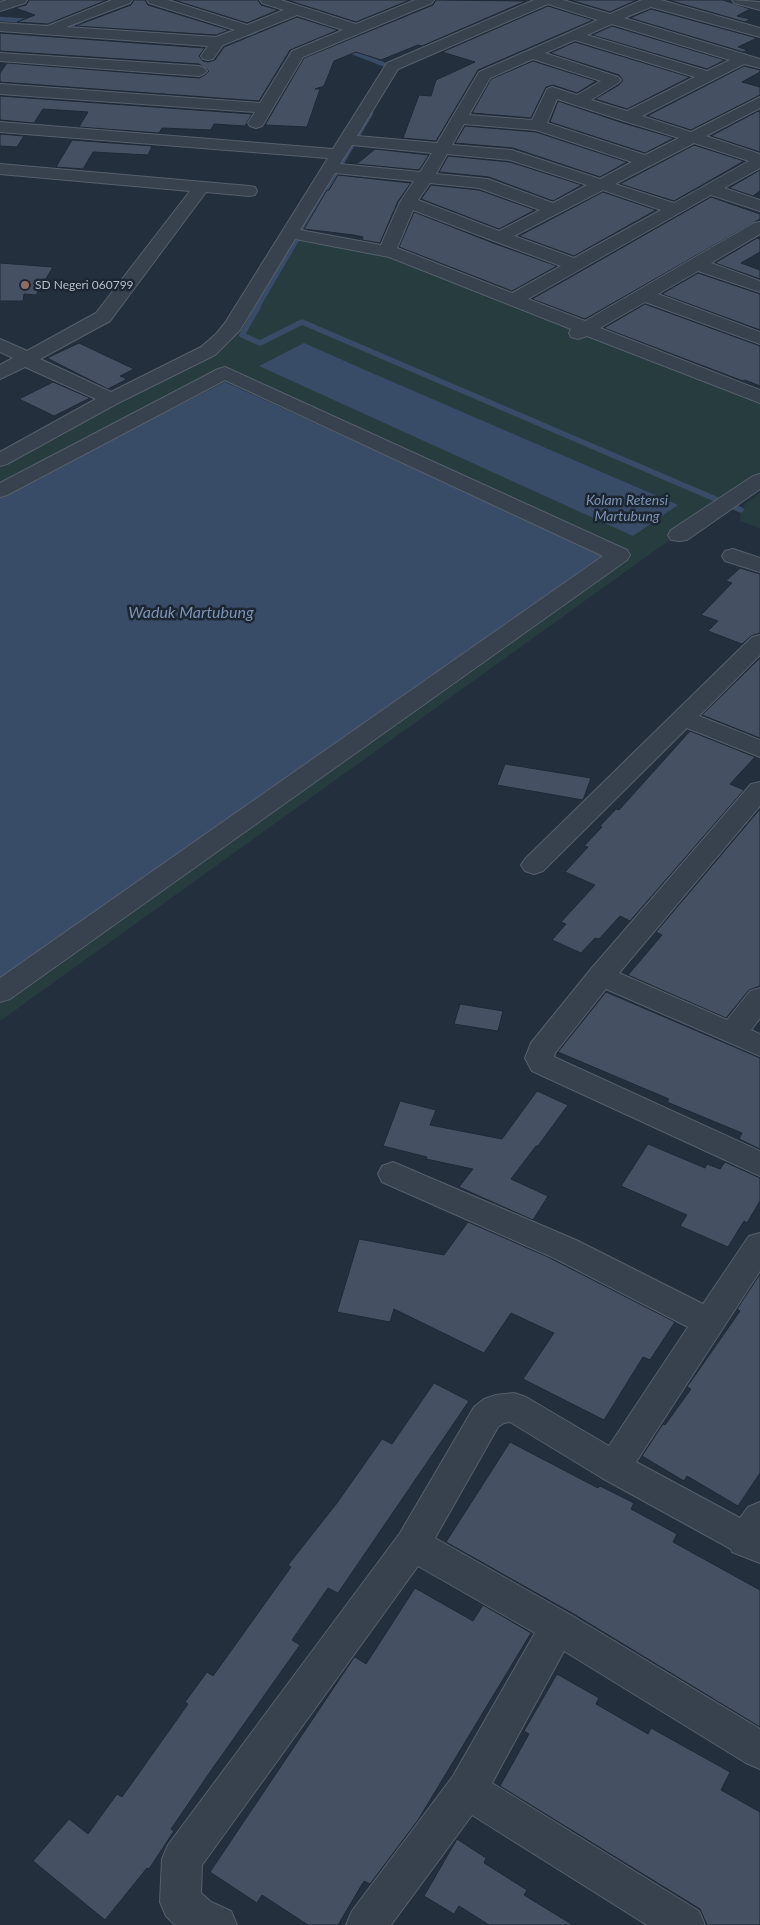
<!DOCTYPE html>
<style>
body{margin:0}
canvas{display:block;background:#242f3e}
</style>
<canvas width="760" height="1925"></canvas>
<script>
const g = document.querySelector('canvas').getContext('2d');
g.lineJoin = 'round';
function fillPath(path, color) { g.fillStyle = color; g.fill(path, 'evenodd'); }
const toPath = rows => new Path2D(rows.map(r => 'M' + r).join(''));
function strokePath(path, color, width, dash) { g.strokeStyle = color; g.lineWidth = width; g.lineCap = dash ? 'butt' : 'round'; g.setLineDash(dash || []); g.stroke(path); }
function write(font, color, halo, rows, align = 'center') {
  g.font = font + ' Lato,sans-serif'; g.lineWidth = 5; g.setLineDash([]); g.textBaseline = 'middle'; g.strokeStyle = halo; g.fillStyle = color; for (const [text, x, y, turn = 0] of rows) {
    g.save(); g.translate(x, y); g.rotate((+turn || 0) * Math.PI / 180); g.textAlign = isNaN(turn) ? turn : align; if (halo) g.strokeText(text, 0, 0); g.fillText(text, 0, 0); g.restore();
  }
}
fillPath(toPath([
 [297,232,386,248,760,398,760,475,0,1021,0,981,604,556,225,382,0,498,0,462,189,360,231,340],
 [760,493,760,528,740,521,741,510,746,503]
]), '#263c3f');
fillPath(toPath([
 [304,343,365,370,678,505,633,536,259,366],
 [225,382,605,556,0,978,0,497]
]), '#394c67');
strokePath(toPath([
 [0,19,30,21],
 [43,22,89,25],
 [213,32,264,35],
 [308,37,314,37,393,68],
 [257,308,371,113]
]), '#394c67', 4.5);
strokePath(toPath([
 [258,307,242,335,260,343,302,322,741,510]
]), '#394c67', 5.5);
const building = toPath([
 [29,0,107,0,48,24,17,22,35,15,15,8,26,5,29,0],
 [134,0,145,0,148,5,229,30,216,35,75,26,131,5,134,0],
 [174,0,258,0,261,5,278,10,247,23,174,0],
 [287,0,410,0,356,22,287,0],
 [436,0,526,1,422,46,418,45,381,60,356,52,334,61,324,86,315,89,320,89,307,127,265,125,304,58,433,5,436,0],
 [570,0,637,0,610,12,570,0],
 [668,0,723,0,750,9,737,16,750,19,745,22,668,0],
 [548,6,593,20,478,70,436,141,403,138,419,95,431,96,436,80,475,62,442,52,548,6],
 [651,9,757,38,738,47,748,50,743,52,630,18,651,9],
 [297,17,338,30,290,50,259,101,0,82,0,73,7,63,199,78,205,75,209,71,199,64,0,51,0,33,205,48,199,56,203,61,208,62,215,60,224,47,297,17],
 [612,26,725,60,707,69,592,35,612,26],
 [575,42,690,77,627,109,595,99,619,85,623,80,619,75,550,53,575,42],
 [533,61,596,81,577,93,553,85,546,87,531,118,472,113,491,79,533,61],
 [744,66,760,70,760,72,742,82,760,87,760,95,691,130,647,116,744,66],
 [0,96,252,114,245,126,214,124,211,130,162,128,159,133,79,127,88,112,43,109,34,123,0,120,0,96],
 [558,101,620,122,674,138,645,153,550,122,558,101],
 [758,111,760,112,760,152,711,136,758,111],
 [465,126,536,132,627,162,600,177,513,148,455,143,465,126],
 [0,134,24,136,17,147,0,146,0,134],
 [72,140,152,146,148,155,93,152,83,169,56,167,72,140],
 [694,145,744,161,674,201,620,184,694,145],
 [375,149,429,155,419,170,345,163,358,163,375,149],
 [448,156,510,162,582,185,553,201,489,177,439,172,448,156],
 [760,170,760,191,753,196,729,188,760,170],
 [338,175,411,183,398,201,380,243,362,240,363,237,354,235,304,229,327,190,329,190,338,175],
 [431,185,479,190,535,210,499,229,421,199,431,185],
 [603,192,656,210,574,256,519,236,603,192],
 [711,197,760,214,760,219,585,319,532,299,711,197],
 [414,212,493,243,557,266,512,291,399,247,414,212],
 [757,238,760,239,760,252,741,263,760,270,760,279,715,263,757,238],
 [0,263,53,267,36,295,24,294,23,301,0,301,0,263],
 [698,273,760,294,760,330,662,294,698,273],
 [645,304,760,346,760,386,745,380,743,381,604,328,645,304],
 [79,343,134,369,120,376,127,379,108,389,47,358,79,343],
 [53,382,90,398,54,416,19,399,53,382],
 [740,568,760,574,760,633,751,636,742,644,708,631,718,621,701,615,732,583,726,581,740,568],
 [760,658,760,738,702,715,760,658],
 [690,731,755,757,730,784,744,790,630,921,620,916,599,939,595,938,581,953,552,940,566,924,561,922,595,885,565,872,588,847,584,846,602,827,600,826,616,809,619,810,690,731],
 [505,764,591,778,583,800,497,785,505,764],
 [760,809,760,986,749,990,726,1018,628,975,662,935,656,932,760,809],
 [606,992,760,1058,760,1149,739,1139,742,1133,667,1102,669,1099,558,1052,606,992],
 [460,1004,503,1011,498,1031,454,1024,460,1004],
 [537,1091,568,1105,538,1146,536,1146,511,1179,548,1196,533,1220,459,1187,473,1169,426,1159,427,1157,383,1146,400,1101,436,1110,430,1125,502,1139,537,1091],
 [648,1144,705,1168,707,1164,720,1169,725,1162,760,1178,760,1201,747,1223,744,1221,728,1247,680,1226,687,1215,621,1186,648,1144],
 [468,1222,548,1257,675,1322,650,1360,643,1357,604,1420,523,1379,554,1333,511,1313,484,1353,394,1309,390,1322,337,1312,359,1239,444,1255,468,1222],
 [760,1274,760,1473,738,1506,687,1476,684,1481,642,1456,663,1424,665,1425,691,1389,687,1387,740,1311,737,1309,760,1274],
 [434,1383,469,1401,338,1593,328,1588,292,1640,300,1645,210,1772,171,1829,174,1831,149,1869,147,1868,105,1920,33,1861,69,1819,88,1834,117,1794,122,1797,188,1704,185,1702,207,1672,213,1676,291,1567,288,1565,337,1503,382,1439,392,1444,434,1383],
 [510,1442,598,1488,600,1486,634,1503,631,1509,677,1534,673,1542,760,1590,760,1727,572,1613,446,1542,510,1442],
 [415,1588,473,1621,483,1605,531,1633,418,1820,370,1884,364,1881,338,1925,308,1925,262,1895,257,1903,210,1872,353,1659,355,1657,366,1664,415,1588],
 [557,1674,599,1698,596,1704,648,1734,651,1728,730,1772,721,1790,760,1812,760,1925,707,1925,700,1909,500,1786,529,1734,524,1731,557,1674],
 [457,1839,486,1858,484,1863,527,1890,524,1895,573,1925,489,1925,459,1906,454,1914,424,1896,457,1839]
]);
fillPath(building, '#455162');
strokePath(building, '#1f2835', 1);
const street = toPath([
 [7,0,27,0,25,3,0,11,0,2,7,0],
 [112,0,132,0,130,3,66,27,216,37,235,30,149,3,147,0,168,0,247,25,284,10,262,3,260,0,281,0,356,24,415,0,434,0,432,3,303,57,264,123,262,126,256,128,250,126,248,123,255,112,0,94,0,84,260,103,292,51,343,30,297,15,223,45,213,59,208,60,203,59,201,56,208,46,0,31,0,23,48,26,112,0],
 [534,0,563,0,610,14,642,0,661,0,760,28,760,37,651,7,624,18,760,59,760,68,744,64,642,116,691,132,760,97,760,108,706,136,760,154,760,168,724,188,760,200,760,211,711,195,528,299,585,321,754,223,760,222,760,234,711,263,760,281,760,292,698,271,658,294,760,332,760,344,645,302,600,328,760,390,760,403,587,336,578,339,571,337,569,333,571,329,389,257,295,239,240,330,215,355,118,403,7,464,0,466,0,452,96,399,25,367,0,379,0,365,13,358,0,352,0,339,27,351,96,313,190,191,0,174,0,164,249,186,255,187,257,191,255,195,249,196,206,192,110,321,40,359,111,392,201,347,216,334,225,323,328,158,0,132,0,122,333,149,387,63,534,0],
 [548,4,598,20,479,72,437,143,357,136,398,69,548,4],
 [612,24,730,60,707,71,587,35,612,24],
 [575,40,695,77,627,111,591,100,618,83,621,80,618,77,545,53,575,40],
 [533,59,601,81,577,95,552,87,547,89,532,120,469,115,490,78,533,59],
 [557,99,621,120,679,138,645,155,547,123,557,99],
 [464,124,536,130,632,162,600,179,512,150,452,145,464,124],
 [694,143,749,161,674,203,615,184,694,143],
 [352,145,432,153,420,172,340,164,352,145],
 [447,154,510,160,587,185,553,203,488,179,436,174,447,154],
 [335,173,414,181,400,202,381,245,300,230,335,173],
 [430,183,479,188,540,210,499,231,418,200,430,183],
 [603,190,661,210,574,258,514,236,603,190],
 [413,210,494,241,561,266,512,293,397,248,413,210],
 [732,0,760,2,760,10,734,3,732,0],
 [0,53,199,66,204,68,207,71,204,74,199,76,0,61,0,53],
 [225,367,627,550,630,555,627,560,10,999,0,1002,0,978,603,556,225,380,7,495,0,497,0,483,218,369,225,367],
 [760,474,760,489,687,540,679,541,671,540,668,535,671,530,753,476,760,474],
 [733,549,760,558,760,572,725,561,722,556,725,551,733,549],
 [760,635,760,655,699,716,760,740,760,757,687,728,543,871,534,874,525,871,521,865,525,859,752,637,760,635],
 [760,782,760,806,619,973,727,1020,750,991,760,988,760,1018,751,1030,760,1034,760,1056,606,989,555,1053,554,1057,760,1151,760,1176,532,1071,525,1058,531,1043,591,969,751,784,760,782],
 [393,1162,576,1240,703,1304,749,1236,760,1233,760,1271,636,1462,740,1518,748,1507,760,1502,760,1563,732,1552,731,1549,602,1478,510,1422,504,1423,498,1427,435,1538,571,1615,760,1729,760,1769,746,1763,564,1651,492,1783,699,1911,705,1925,647,1925,472,1815,391,1925,346,1925,352,1911,453,1776,535,1633,418,1566,202,1865,201,1893,211,1902,231,1911,237,1925,175,1925,166,1916,160,1902,162,1859,168,1845,400,1533,474,1407,484,1399,496,1395,514,1393,526,1397,609,1446,688,1327,554,1258,382,1182,378,1174,382,1166,393,1162]
]);
strokePath(street, '#565f6c', 2);
fillPath(street, '#38414e');
for (const [x, y, r, color] of [
 [25,285,5,"#8d6e63"]
]) { const dot = new Path2D(); dot.arc(x, y, r, 0, 2 * Math.PI); g.fillStyle = color; g.fill(dot); strokePath(dot, '#1d2633', 2); }
write('12px', '#b4bcc9', '#1d2633', [
 ["SD Negeri 060799",35,285]
], 'left');
write('italic 14px', '#7c92b1', '#1d2633', [
 ["Kolam Retensi",627,500],
 ["Martubung",627,516]
]);
write('italic 16px', '#7c92b1', '#1d2633', [
 ["Waduk Martubung",191,613]
]);
</script>
